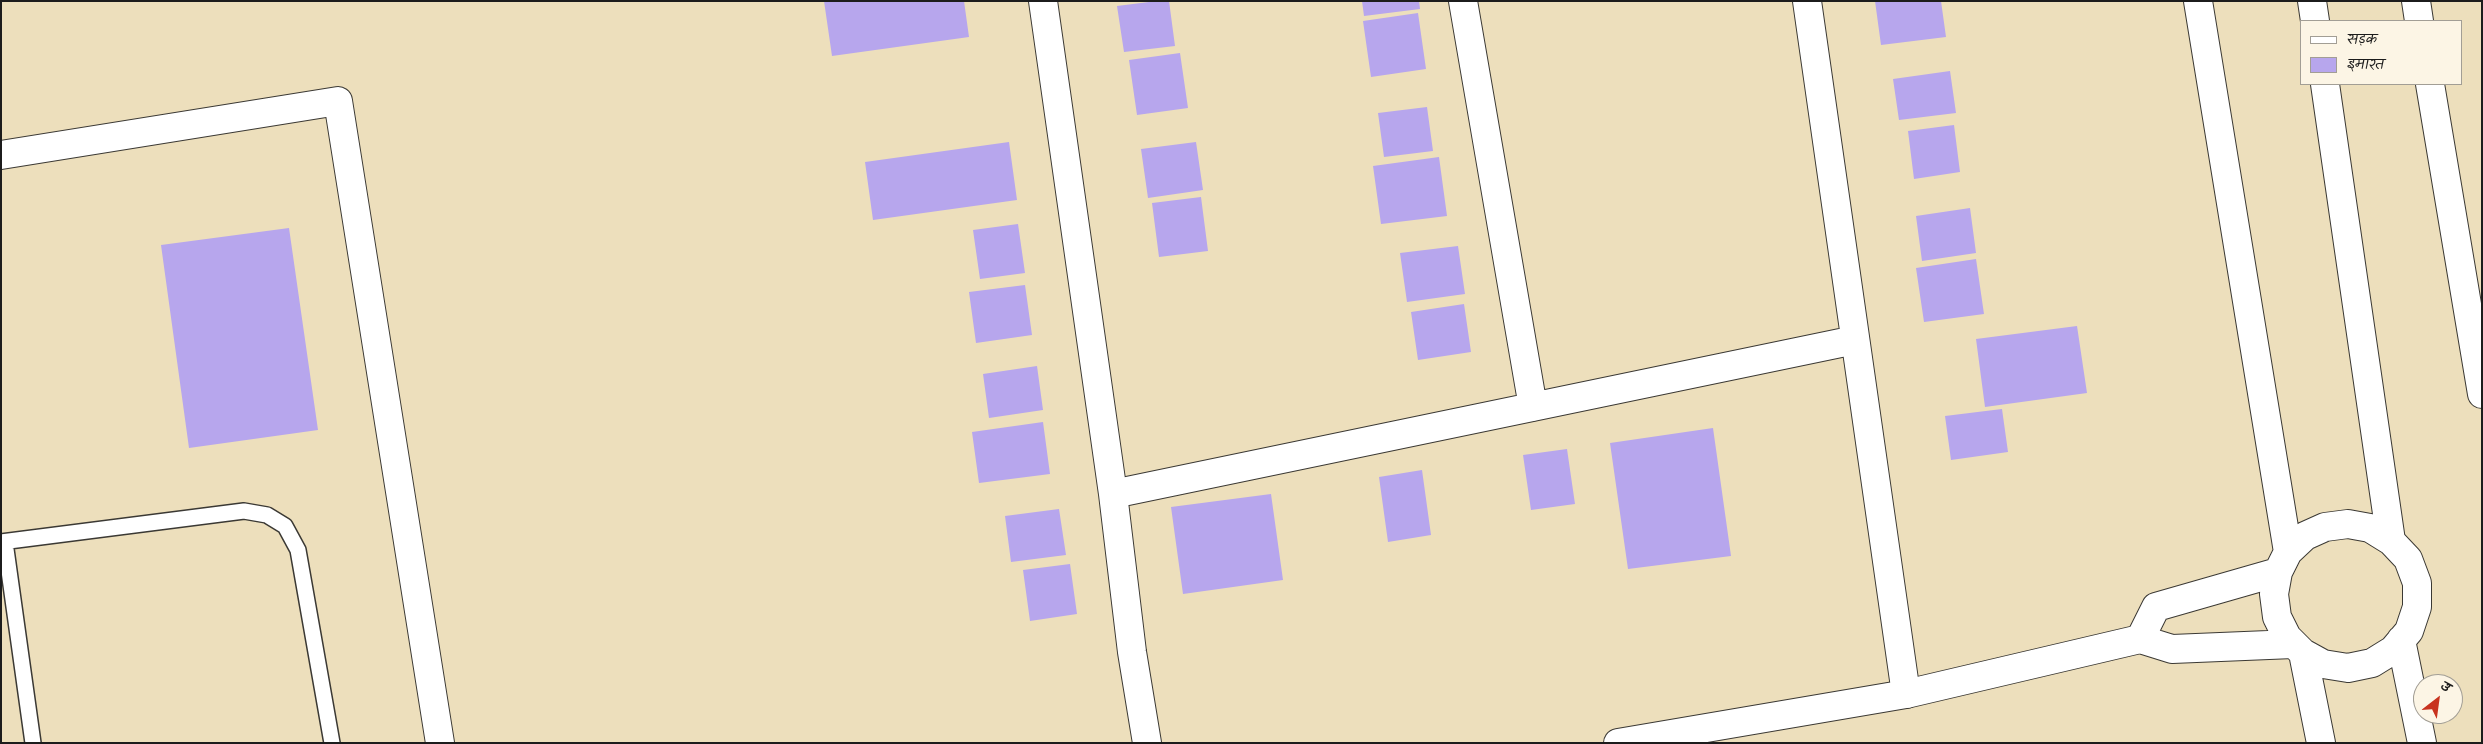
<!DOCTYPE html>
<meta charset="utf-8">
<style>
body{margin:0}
#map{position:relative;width:2483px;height:744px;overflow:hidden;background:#eddfbc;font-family:Kalam,"Playpen Sans Deva",sans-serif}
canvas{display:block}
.frame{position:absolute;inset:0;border:2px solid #1c1c1c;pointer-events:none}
.legend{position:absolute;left:2300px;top:20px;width:162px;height:65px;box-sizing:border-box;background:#fcf5e5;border:1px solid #a29e95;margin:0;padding:6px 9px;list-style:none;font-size:15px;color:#1c1c1c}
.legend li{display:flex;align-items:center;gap:10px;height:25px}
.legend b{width:25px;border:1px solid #a29e95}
.north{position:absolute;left:2413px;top:674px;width:50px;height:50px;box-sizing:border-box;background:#fcf5e5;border:1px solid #a29e95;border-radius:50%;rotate:30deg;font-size:14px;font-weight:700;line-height:20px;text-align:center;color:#1c1c1c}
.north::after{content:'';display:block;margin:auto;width:18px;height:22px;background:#c8321e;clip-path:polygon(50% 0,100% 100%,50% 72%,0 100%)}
</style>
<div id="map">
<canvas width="2483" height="744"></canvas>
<div class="frame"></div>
<ul class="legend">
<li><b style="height:6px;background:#fff"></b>सड़क</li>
<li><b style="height:14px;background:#b7a6ed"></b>इमारत</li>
</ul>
<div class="north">उ</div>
</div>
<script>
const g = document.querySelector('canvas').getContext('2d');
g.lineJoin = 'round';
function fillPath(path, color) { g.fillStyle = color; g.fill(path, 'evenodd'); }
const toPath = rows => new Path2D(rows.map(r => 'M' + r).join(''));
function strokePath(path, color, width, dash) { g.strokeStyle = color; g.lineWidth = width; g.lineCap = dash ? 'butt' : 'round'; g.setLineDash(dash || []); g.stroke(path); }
fillPath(toPath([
 [824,1,964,1,969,37,832,56],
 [1157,1,1169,1,1175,46,1124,52,1117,6],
 [1362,1,1419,1,1420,9,1364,16],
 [1875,1,1941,1,1946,37,1881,45],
 [1418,13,1426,69,1371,77,1363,21],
 [1180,53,1188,108,1137,115,1129,60],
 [1950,71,1956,113,1899,120,1893,79],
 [1427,107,1433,151,1384,157,1378,113],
 [1954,125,1960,172,1914,179,1908,131],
 [1009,142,1017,200,873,220,865,162],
 [1196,142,1203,190,1148,198,1141,149],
 [1439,157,1447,216,1381,224,1373,166],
 [1201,197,1208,251,1159,257,1152,203],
 [1970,208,1976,253,1922,261,1916,216],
 [1018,224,1025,273,980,279,973,230],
 [289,228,318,430,189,448,161,245],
 [1458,246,1465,294,1407,302,1400,253],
 [1976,259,1984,314,1924,322,1916,268],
 [1025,285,1032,335,976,343,969,292],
 [1464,304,1471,352,1418,360,1411,312],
 [2077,326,2087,393,1985,407,1976,339],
 [1037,366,1043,410,989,418,983,374],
 [2002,409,2008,452,1951,460,1945,416],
 [1043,422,1050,474,979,483,972,432],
 [1713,428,1731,556,1628,569,1610,443],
 [1567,449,1575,504,1531,510,1523,455],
 [1422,470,1431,535,1388,542,1379,477],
 [1271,494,1283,580,1183,594,1171,507],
 [1059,509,1066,555,1011,562,1005,516],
 [1070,564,1077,614,1030,621,1023,570]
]), '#b7a6ed');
const service = toPath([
 [1,542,244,511,267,515,285,526,298,550,332,743],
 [5,542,33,743]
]);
const minor = toPath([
 [1043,1,1113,494,1132,652,1147,743],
 [1463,1,1533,407],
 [1807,1,1906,694],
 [2416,1,2419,21],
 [2430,84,2482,394],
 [1,155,338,101,440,743],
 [1113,494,1855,340]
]);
const tertiary = toPath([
 [2198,1,2288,552],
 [2312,1,2315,21],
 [2325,84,2391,541],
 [2278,572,2274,594,2277,617,2287,637,2303,653,2323,664,2348,668,2372,663,2393,650,2409,631,2417,607,2417,583,2408,559,2391,541,2370,528,2348,524,2325,527,2305,536,2288,552,2278,572,2156,607,2140,639,2172,649,2293,644],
 [2401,640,2422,743],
 [2303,653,2321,743],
 [1618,743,1906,694,2140,639]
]);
strokePath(service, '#3b3934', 18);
strokePath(minor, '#3b3934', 30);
strokePath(tertiary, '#3b3934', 30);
strokePath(service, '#fff', 15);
strokePath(minor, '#fff', 28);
strokePath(tertiary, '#fff', 28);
</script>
